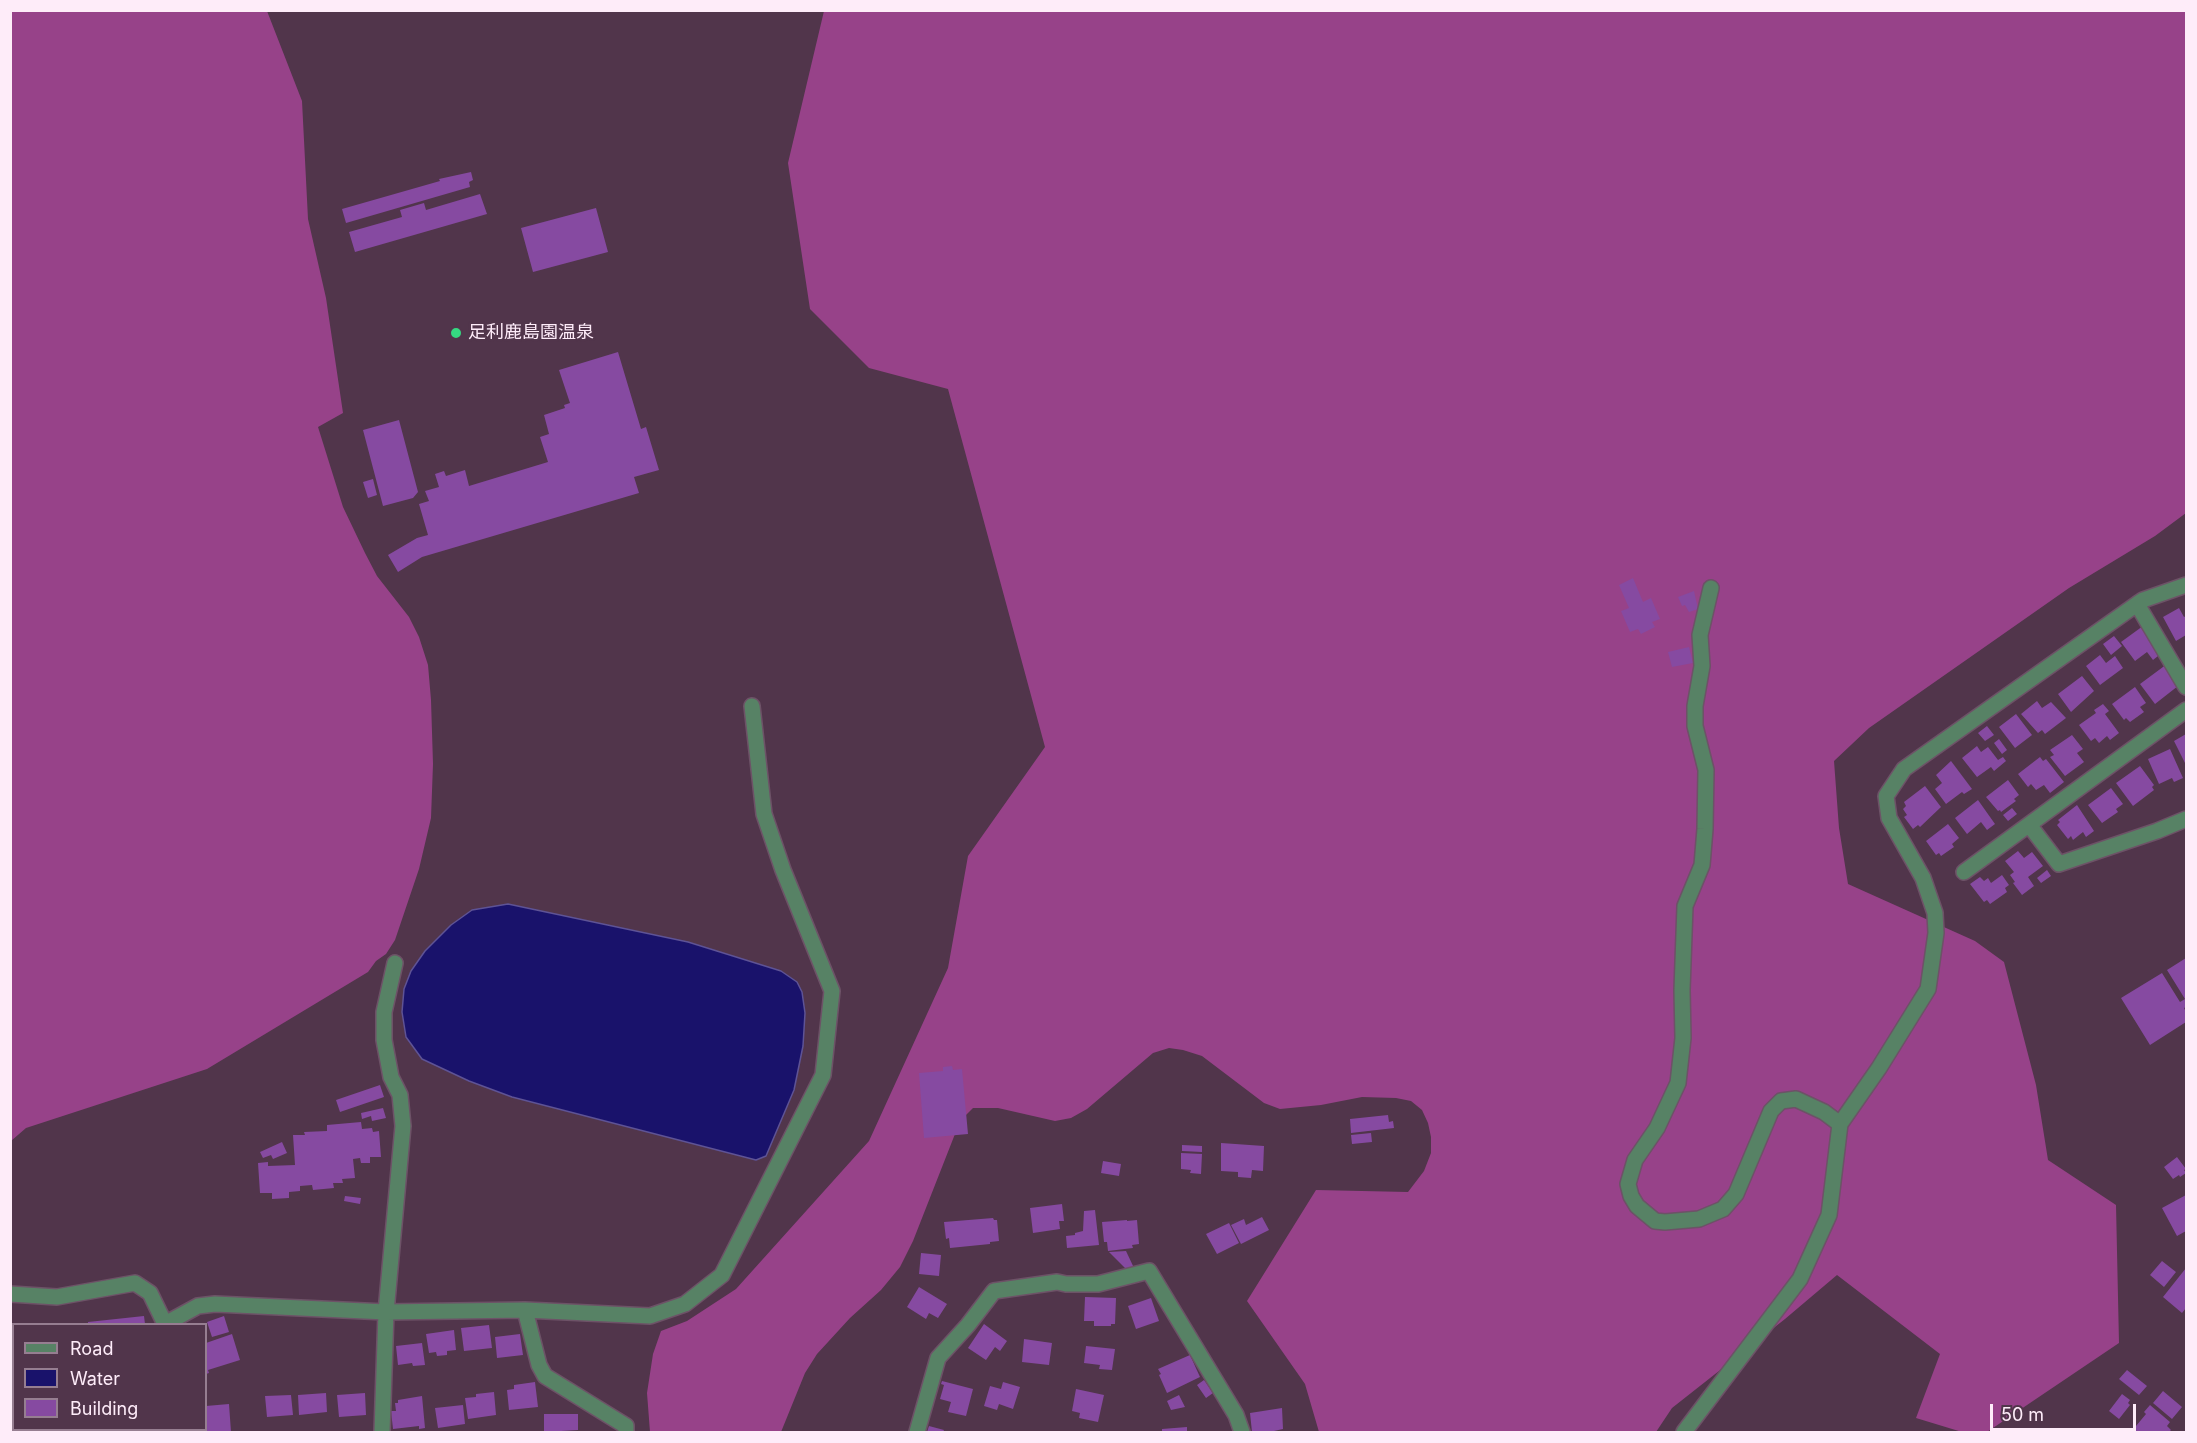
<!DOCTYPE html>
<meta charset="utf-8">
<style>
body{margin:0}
#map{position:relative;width:2197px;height:1443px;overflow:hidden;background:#51354b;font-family:Inter,sans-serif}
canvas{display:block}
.frame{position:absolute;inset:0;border:12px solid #feecf9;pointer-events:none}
.legend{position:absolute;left:12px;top:1323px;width:195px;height:108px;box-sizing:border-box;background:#51354b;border:2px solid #967e91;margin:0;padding:8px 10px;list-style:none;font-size:18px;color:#feecf9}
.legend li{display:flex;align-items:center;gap:12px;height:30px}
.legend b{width:30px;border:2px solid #967e91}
.scale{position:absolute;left:1990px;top:1404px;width:146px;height:27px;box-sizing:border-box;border:3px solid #feecf9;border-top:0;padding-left:8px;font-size:18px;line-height:21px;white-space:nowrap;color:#feecf9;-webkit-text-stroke:4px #51354b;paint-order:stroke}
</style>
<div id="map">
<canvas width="2197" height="1443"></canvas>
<div class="frame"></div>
<ul class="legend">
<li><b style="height:8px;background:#578265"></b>Road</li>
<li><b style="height:16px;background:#19126b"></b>Water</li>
<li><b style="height:16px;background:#864aa1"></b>Building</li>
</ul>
<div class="scale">50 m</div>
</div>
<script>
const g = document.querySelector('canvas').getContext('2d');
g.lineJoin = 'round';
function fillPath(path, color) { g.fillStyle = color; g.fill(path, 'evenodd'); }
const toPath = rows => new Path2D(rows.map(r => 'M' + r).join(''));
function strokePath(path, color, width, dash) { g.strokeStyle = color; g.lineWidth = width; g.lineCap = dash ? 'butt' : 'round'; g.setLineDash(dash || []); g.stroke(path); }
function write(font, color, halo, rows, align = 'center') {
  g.font = font + ' Inter,"Noto Sans JP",sans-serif'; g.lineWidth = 5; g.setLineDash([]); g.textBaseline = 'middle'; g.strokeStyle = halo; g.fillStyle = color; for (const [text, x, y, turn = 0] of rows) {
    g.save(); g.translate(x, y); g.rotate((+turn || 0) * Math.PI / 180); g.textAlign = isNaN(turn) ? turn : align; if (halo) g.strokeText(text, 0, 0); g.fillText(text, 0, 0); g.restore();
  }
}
fillPath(toPath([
 [11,10,267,11,302,101,308,219,326,298,343,413,318,427,343,507,365,553,377,576,409,617,419,637,428,665,431,700,433,764,431,818,419,869,395,940,386,954,376,961,368,972,207,1069,26,1128,11,1141],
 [824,11,2186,11,2186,513,2155,536,2069,588,1869,728,1834,761,1839,828,1848,884,1975,941,2004,962,2036,1085,2048,1160,2116,1205,2119,1343,1987,1432,1962,1432,1916,1418,1940,1354,1837,1275,1785,1319,1672,1408,1656,1432,1319,1432,1305,1384,1247,1301,1316,1190,1408,1192,1424,1171,1431,1153,1431,1137,1428,1123,1422,1110,1411,1101,1396,1098,1362,1097,1321,1105,1280,1109,1264,1103,1202,1056,1183,1050,1169,1048,1153,1053,1087,1109,1071,1118,1055,1121,998,1108,973,1108,965,1116,955,1134,913,1241,900,1267,881,1290,850,1318,817,1354,805,1373,781,1432,650,1432,647,1393,653,1354,661,1331,687,1321,736,1289,869,1141,948,968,968,856,1045,747,948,389,869,368,810,309,788,163]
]), '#974289');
const water = toPath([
 [508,904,688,942,781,971,797,982,802,992,805,1013,803,1046,794,1090,766,1156,756,1160,512,1097,469,1081,422,1059,406,1037,402,1012,404,989,411,971,425,951,451,925,472,910,508,904]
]);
fillPath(water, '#19126b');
strokePath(water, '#5e5396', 1.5);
fillPath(toPath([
 [471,172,473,180,469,182,470,187,346,223,342,209,440,181,439,179],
 [480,194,487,214,355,252,349,232,402,217,400,210,424,203,426,210],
 [596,208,608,252,533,272,521,228],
 [618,352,641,429,646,427,659,470,634,477,639,493,422,557,398,572,388,555,417,538,428,535,419,504,429,501,425,491,439,487,435,474,444,471,446,476,465,470,469,486,548,462,540,437,549,434,544,415,565,408,564,405,570,403,559,370],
 [399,420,418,492,413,498,383,506,363,430],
 [373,479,377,495,368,498,363,482],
 [1633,578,1643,602,1651,598,1660,619,1652,622,1655,627,1641,634,1638,629,1630,632,1621,611,1629,608,1619,585],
 [1694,591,1698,609,1689,612,1685,605,1682,606,1678,597],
 [2179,608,2184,617,2186,616,2186,635,2176,641,2163,617],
 [2143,626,2163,652,2153,660,2147,652,2135,661,2121,642],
 [2114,636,2122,646,2111,655,2103,644],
 [1689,647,1693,663,1672,667,1668,652],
 [2100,655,2106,663,2115,656,2123,668,2100,685,2086,666],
 [2167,664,2172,671,2169,674,2178,686,2155,704,2140,684],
 [2082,676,2094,691,2071,712,2058,694],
 [2135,687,2146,703,2140,707,2144,712,2130,722,2126,718,2124,720,2112,704],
 [2037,701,2042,708,2051,702,2066,718,2045,734,2042,730,2038,733,2021,714],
 [2103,704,2109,711,2105,714,2119,733,2110,740,2107,736,2099,743,2095,738,2091,741,2079,725,2096,713,2094,710],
 [2016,714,2032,735,2015,748,1999,727],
 [1987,726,1994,735,1985,741,1978,733],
 [2186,734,2186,765,2174,741],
 [2072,735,2083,749,2077,753,2084,762,2065,776,2050,757,2054,755,2050,750],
 [1999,739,2007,750,2002,754,1994,743],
 [1977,746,1981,752,1988,747,1998,760,2003,757,2006,761,1994,771,1991,767,1977,777,1962,758],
 [2170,749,2183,778,2174,782,2172,778,2159,784,2148,759],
 [2040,757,2043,761,2046,759,2064,782,2050,793,2044,785,2036,790,2031,784,2028,787,2018,774],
 [1951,761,1972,789,1964,794,1962,792,1946,804,1935,789,1942,783,1936,775],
 [2140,766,2154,785,2152,787,2154,790,2133,806,2116,783],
 [2008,780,2019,795,2014,799,2016,801,2001,812,2000,810,1998,811,1986,797],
 [1925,786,1941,807,1920,827,1918,825,1913,829,1904,817,1907,815,1903,809,1906,806,1904,802],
 [2111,788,2123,804,2116,809,2118,812,2102,823,2088,805],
 [1978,800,1995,824,1987,830,1981,822,1967,834,1955,818],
 [2077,805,2094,831,2086,837,2083,832,2073,840,2071,836,2068,839,2057,825,2060,822,2058,820],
 [2012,808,2017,814,2008,821,2003,815],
 [1948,824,1959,838,1952,844,1954,847,1941,856,1939,853,1936,855,1926,841],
 [2018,851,2024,858,2032,852,2043,866,2028,877,2034,886,2022,895,2013,883,2015,882,2010,875,2014,872,2005,861],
 [2047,870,2051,876,2041,883,2037,878],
 [2002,875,2009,885,2005,888,2007,892,1990,904,1987,900,1984,902,1970,884,1980,877,1984,881,1988,878,1991,883],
 [2186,958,2186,1007,2184,1008,2186,1012,2186,1022,2150,1045,2121,998,2162,973,2180,1002,2185,999,2167,970],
 [952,1066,953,1070,962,1069,968,1134,924,1138,919,1073,943,1071,943,1067],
 [380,1085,384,1097,340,1112,336,1100],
 [383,1108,386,1118,372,1121,371,1116,362,1119,361,1113],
 [1388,1115,1389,1122,1393,1121,1394,1128,1351,1133,1350,1119],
 [361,1122,362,1129,372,1128,373,1132,379,1131,381,1157,370,1157,370,1163,361,1163,360,1158,353,1159,355,1178,342,1179,343,1183,333,1183,334,1188,313,1190,312,1185,300,1186,300,1191,289,1192,289,1198,272,1199,272,1193,260,1193,258,1163,268,1162,268,1166,295,1165,293,1135,305,1135,304,1132,327,1131,327,1125],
 [1371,1133,1372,1142,1352,1144,1351,1135],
 [282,1142,287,1153,273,1159,271,1155,263,1158,260,1152],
 [1221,1143,1264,1146,1263,1171,1252,1170,1251,1178,1238,1177,1238,1172,1221,1171],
 [1182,1145,1202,1146,1202,1152,1182,1151],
 [1181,1153,1202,1154,1201,1174,1190,1173,1191,1170,1181,1169],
 [2177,1157,2186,1169,2184,1170,2186,1173,2180,1177,2179,1175,2173,1179,2164,1167],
 [1103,1161,1121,1164,1119,1176,1101,1173],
 [2186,1195,2186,1231,2177,1236,2162,1208],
 [345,1196,361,1198,360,1204,344,1201],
 [1062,1204,1064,1221,1059,1221,1060,1229,1033,1233,1030,1208],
 [1095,1210,1099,1245,1067,1248,1066,1236,1075,1235,1075,1233,1083,1231,1084,1211],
 [1262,1217,1269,1230,1241,1244,1231,1225,1244,1219,1246,1225],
 [993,1218,994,1220,997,1220,999,1241,990,1242,990,1244,950,1248,949,1238,946,1239,944,1222],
 [1127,1220,1127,1221,1137,1220,1139,1244,1132,1245,1133,1248,1108,1251,1107,1242,1104,1242,1102,1222],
 [1229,1223,1239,1243,1217,1254,1206,1234],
 [1126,1251,1134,1268,1126,1269,1109,1252],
 [921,1253,941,1255,939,1276,919,1274],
 [2162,1261,2176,1272,2164,1287,2150,1275],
 [2186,1268,2186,1308,2182,1313,2163,1297],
 [919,1287,947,1304,938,1318,929,1313,926,1319,907,1307],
 [1085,1297,1116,1298,1115,1324,1111,1324,1111,1326,1094,1326,1094,1321,1084,1321],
 [1151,1298,1159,1321,1136,1329,1128,1306],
 [144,1316,145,1324,88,1324,88,1322],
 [224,1316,229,1332,212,1337,207,1322],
 [984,1324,1007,1341,1000,1351,995,1347,986,1360,968,1348],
 [489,1325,492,1348,464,1351,461,1328],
 [454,1330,456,1350,447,1351,447,1355,437,1356,436,1352,429,1353,426,1334],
 [232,1334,240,1360,208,1370,209,1373,206,1374,206,1343],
 [520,1334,523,1355,497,1358,495,1337],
 [1024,1339,1052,1343,1049,1365,1022,1362],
 [422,1343,425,1365,413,1366,412,1363,398,1365,396,1346],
 [1086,1346,1115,1349,1112,1370,1099,1369,1100,1365,1084,1363],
 [1190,1355,1200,1377,1167,1393,1159,1375,1161,1374,1158,1369],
 [2127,1370,2147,1386,2139,1395,2119,1379],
 [1204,1380,1213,1393,1206,1398,1197,1385],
 [942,1381,973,1389,966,1416,948,1412,951,1402,940,1399,944,1385,941,1384],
 [535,1382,538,1407,509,1410,507,1390,514,1389,514,1385],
 [1003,1382,1020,1387,1013,1409,999,1404,997,1410,984,1406,990,1386,1001,1389],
 [1076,1389,1104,1395,1098,1422,1079,1418,1080,1413,1072,1411],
 [2163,1391,2182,1407,2172,1419,2153,1403],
 [494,1392,496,1415,468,1419,465,1398,476,1397,476,1394],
 [326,1393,327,1412,299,1415,298,1395],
 [365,1393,366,1415,339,1417,337,1395],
 [2122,1394,2130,1400,2128,1403,2130,1405,2119,1419,2109,1411],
 [291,1395,293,1415,267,1417,265,1396],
 [1179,1395,1185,1407,1171,1410,1167,1401],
 [422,1396,425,1428,419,1429,419,1426,393,1429,391,1411,396,1411,395,1403,398,1403,398,1400],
 [229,1404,231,1432,166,1432,166,1430,206,1430,206,1406],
 [463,1405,465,1424,438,1428,435,1408],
 [2150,1405,2170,1422,2167,1426,2171,1430,2169,1432,2131,1432,2146,1414,2144,1412],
 [1282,1408,1283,1429,1274,1431,1275,1432,1252,1432,1250,1413],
 [544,1414,578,1414,578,1430,544,1432],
 [929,1426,944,1430,943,1432,927,1432],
 [1187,1427,1187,1432,1162,1432,1162,1429]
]), '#864aa1');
const minor = toPath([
 [1711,588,1700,635,1702,666,1695,706,1695,726,1706,770,1705,829,1702,865,1685,906,1682,990,1683,1038,1678,1083,1657,1128,1635,1160,1628,1184,1631,1196,1637,1206,1655,1221,1665,1222,1699,1219,1723,1209,1736,1194,1771,1111,1781,1101,1796,1099,1824,1112,1840,1124],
 [2137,604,2186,687],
 [2030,826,2059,864,2157,831,2186,819],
 [1964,872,2186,710],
 [10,1294,57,1297,135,1283,150,1293,165,1324],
 [525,1310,539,1365,545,1376,626,1426,626,1432],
 [165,1324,198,1306,215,1304,386,1312,525,1310,650,1316,685,1304,722,1275,823,1075,832,991,783,870,764,814,752,706],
 [149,1432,149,1430],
 [382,1432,386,1312,403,1126,400,1095,391,1077,384,1040,384,1012,395,963],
 [917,1432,938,1358,968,1325,994,1291,1057,1282,1066,1284,1098,1284,1149,1271,1236,1415,1242,1432],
 [1684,1432,1800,1279,1829,1215,1840,1124,1879,1068,1928,989,1936,933,1935,913,1923,878,1889,818,1886,796,1904,769,2137,604,2143,600,2186,585]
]);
strokePath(minor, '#6d5267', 18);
strokePath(minor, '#578265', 15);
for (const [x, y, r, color] of [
 [456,333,6,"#35d881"]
]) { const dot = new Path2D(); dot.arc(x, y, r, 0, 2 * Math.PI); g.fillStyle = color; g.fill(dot); strokePath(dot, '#51354b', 2); }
write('18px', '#feecf9', '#51354b', [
 ["足利鹿島園温泉",468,333]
], 'left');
</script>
